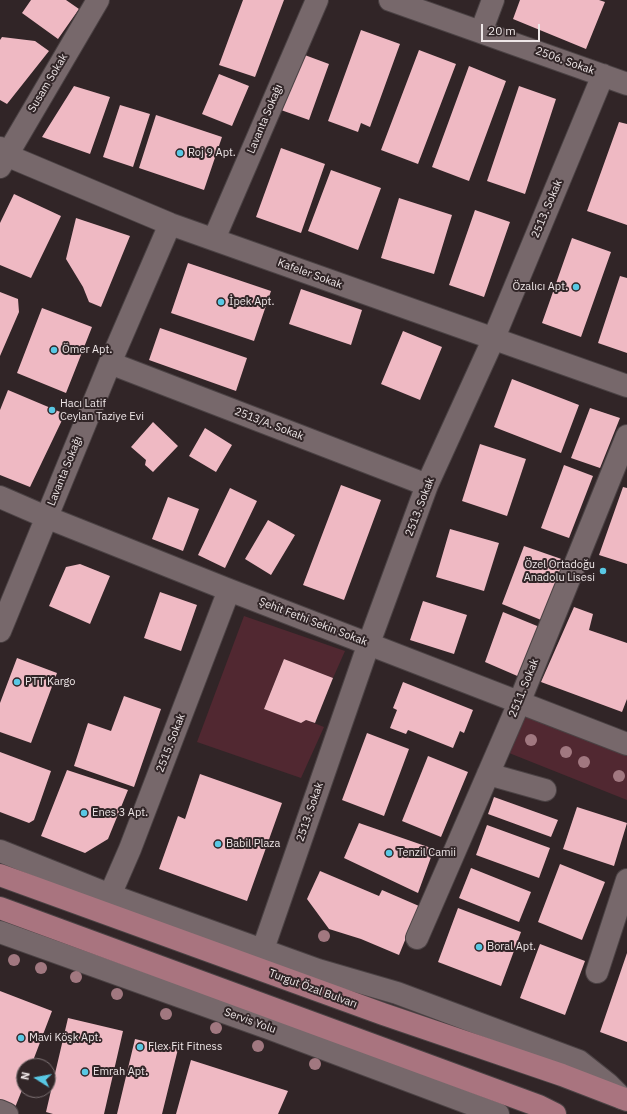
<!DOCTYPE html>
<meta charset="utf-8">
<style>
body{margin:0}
#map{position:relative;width:627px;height:1114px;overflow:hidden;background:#312527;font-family:"IBM Plex Sans",sans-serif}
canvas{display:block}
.north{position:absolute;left:16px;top:1058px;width:40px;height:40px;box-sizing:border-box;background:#312527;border:1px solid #7d7274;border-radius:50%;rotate:281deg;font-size:11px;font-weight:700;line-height:16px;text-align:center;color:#eee6e7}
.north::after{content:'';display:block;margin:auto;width:14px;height:18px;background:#59c8e4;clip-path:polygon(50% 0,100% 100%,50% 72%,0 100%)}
.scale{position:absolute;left:481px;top:24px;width:59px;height:18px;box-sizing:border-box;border:2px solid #eee6e7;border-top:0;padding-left:5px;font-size:12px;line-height:14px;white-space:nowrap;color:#eee6e7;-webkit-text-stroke:3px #312527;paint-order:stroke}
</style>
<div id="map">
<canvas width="627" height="1114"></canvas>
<div class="north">N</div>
<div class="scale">20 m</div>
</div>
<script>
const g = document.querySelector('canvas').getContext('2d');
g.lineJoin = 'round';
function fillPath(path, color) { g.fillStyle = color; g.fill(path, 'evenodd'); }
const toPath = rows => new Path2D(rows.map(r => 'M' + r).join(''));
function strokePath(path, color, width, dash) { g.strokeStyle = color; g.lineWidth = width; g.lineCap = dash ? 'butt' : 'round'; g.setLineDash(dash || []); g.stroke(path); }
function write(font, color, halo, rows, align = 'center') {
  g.font = font + ' "IBM Plex Sans",sans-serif'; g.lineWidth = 4; g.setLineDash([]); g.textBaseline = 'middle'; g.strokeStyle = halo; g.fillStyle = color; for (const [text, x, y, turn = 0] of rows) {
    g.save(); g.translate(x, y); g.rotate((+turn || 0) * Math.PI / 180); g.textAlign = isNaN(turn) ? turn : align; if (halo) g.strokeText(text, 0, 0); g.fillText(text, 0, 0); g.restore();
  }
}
fillPath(toPath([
 [244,616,345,651,333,678,284,659,264,709,301,723,306,720,324,727,301,778,197,742],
 [521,712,627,755,627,800,504,751]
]), '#512831');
fillPath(toPath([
 [31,0,66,0,79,9,58,39,22,13],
 [243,0,284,0,255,77,219,65],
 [520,0,599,0,605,2,586,49,513,19],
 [361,30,400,44,370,127,361,123,358,132,328,121],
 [2,37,35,41,49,51,7,104,0,100,0,40],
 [419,50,456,64,418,164,381,150],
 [302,54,329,64,309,120,281,110],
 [469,66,506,81,469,181,432,167],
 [219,74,249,86,232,126,202,114],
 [74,86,110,97,90,154,42,137],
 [519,86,556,99,525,194,487,181],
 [120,105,150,114,133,167,103,157],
 [156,115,222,137,204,190,139,168],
 [619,122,627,124,627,225,587,211],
 [281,148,325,164,301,233,256,217],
 [331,170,381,188,358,250,308,231],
 [14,194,61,216,31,278,0,265,0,223],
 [399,198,452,215,434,274,381,258],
 [475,210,510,222,484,297,449,285],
 [76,218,130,236,101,307,89,302,83,287,66,259],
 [572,238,611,252,581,337,542,323],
 [188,263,271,291,254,341,171,313],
 [620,276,627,278,627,353,598,343],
 [301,289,362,310,351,345,289,324],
 [0,292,18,299,19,312,0,356],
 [42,308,92,327,66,393,17,373],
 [160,328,247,358,236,391,149,360],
 [403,331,442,347,420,400,381,384],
 [512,379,579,405,561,453,494,427],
 [8,390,65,414,30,487,0,475,0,410],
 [590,408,620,418,600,468,571,458],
 [153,422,178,446,153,472,145,465,146,460,131,447],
 [205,428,232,445,216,472,189,456],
 [480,444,526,459,507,516,462,501],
 [564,465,593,476,569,538,541,528],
 [341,485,381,500,344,600,303,585],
 [623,487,627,488,627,564,599,555],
 [230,488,257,501,225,568,198,555],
 [168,497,199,509,183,551,152,539],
 [268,520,295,535,271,575,245,559],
 [450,529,499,543,484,591,436,577],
 [524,546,570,562,546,622,502,604],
 [80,564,110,576,90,624,49,606,66,567],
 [160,592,197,605,181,651,144,638],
 [423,601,467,615,454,654,410,640],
 [574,607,593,614,589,630,627,643,627,699,622,712,541,682],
 [503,612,542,628,522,678,485,662],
 [17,658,57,673,31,743,0,732,0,703],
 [284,659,333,678,315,723,306,720,301,723,264,709],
 [403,682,473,710,464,733,460,731,453,748,408,730,406,734,390,728,397,710,393,708],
 [124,696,161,709,134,787,74,766,88,723,111,731],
 [367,733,409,749,384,816,342,800],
 [0,752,51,771,34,820,29,823,0,812],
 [428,756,468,772,441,837,402,821],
 [67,770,128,790,108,839,85,853,41,836],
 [200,774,282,803,247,901,159,869,178,816,185,819],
 [494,797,558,820,551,837,488,814],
 [577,807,627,823,614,866,563,849],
 [359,823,434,849,418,893,344,858],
 [487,825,550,848,539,878,476,855],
 [560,864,605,882,582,940,538,922],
 [471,868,531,892,519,922,459,898],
 [320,871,379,896,382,890,419,906,399,955,361,939,329,929,307,899],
 [458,908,521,932,501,986,438,962],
 [540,944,585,961,565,1015,520,998],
 [627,953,627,1042,600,1032],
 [0,991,52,1011,31,1066,24,1066,24,1085,14,1110,0,1105],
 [68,1018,123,1031,104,1114,53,1114,46,1112],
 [135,1039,178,1049,162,1114,117,1114],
 [191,1060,288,1091,278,1114,176,1114]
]), '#efb9c3');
const minor = toPath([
 [390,0,627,84],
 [481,32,493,0],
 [0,148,6,155,170,224,627,386],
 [0,167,98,0],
 [214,239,317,0],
 [110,363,427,485],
 [0,497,46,517,229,590,627,744],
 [0,631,110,363,170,224],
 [488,774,545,790],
 [0,851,110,895,318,970,397,993,579,1061,608,1084,622,1098],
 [110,895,130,849,229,590],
 [0,932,271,1029,498,1114],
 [417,938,519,703,627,436],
 [263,949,369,643,427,485,493,340,603,75],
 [597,972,627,880],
 [0,1111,7,1114]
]);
const major = toPath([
 [0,875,383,1014,562,1075,627,1100],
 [0,908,539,1106,555,1114]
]);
strokePath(minor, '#4b4244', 24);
strokePath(major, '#4b4244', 24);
strokePath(minor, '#77686b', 22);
strokePath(major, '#a9747f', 22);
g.fillStyle = '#a17880';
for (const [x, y] of [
 [531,740],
 [566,752],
 [584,762],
 [619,776],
 [324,936],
 [14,960],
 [41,968],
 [76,977],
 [117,994],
 [166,1014],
 [216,1028],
 [258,1046],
 [315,1064]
]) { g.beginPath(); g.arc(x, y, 6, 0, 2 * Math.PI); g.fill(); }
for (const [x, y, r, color] of [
 [180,153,4,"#59c8e4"],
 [576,287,4,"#59c8e4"],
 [221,302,4,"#59c8e4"],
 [54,350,4,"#59c8e4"],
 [52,410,4,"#59c8e4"],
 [603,571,4,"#59c8e4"],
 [17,682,4,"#59c8e4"],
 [84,813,4,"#59c8e4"],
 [218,844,4,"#59c8e4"],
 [389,853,4,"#59c8e4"],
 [479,947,4,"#59c8e4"],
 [21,1038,4,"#59c8e4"],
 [140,1047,4,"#59c8e4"],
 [85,1072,4,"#59c8e4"]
]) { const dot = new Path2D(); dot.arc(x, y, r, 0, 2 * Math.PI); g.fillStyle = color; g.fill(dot); strokePath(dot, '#312527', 1.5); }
write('11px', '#eee6e7', '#312527', [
 ["2506. Sokak",565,61,20],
 ["Susam Sokak",48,83,-59],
 ["Lavanta Sokağı",265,119,-67],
 ["2513. Sokak",547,209,-67],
 ["Kafeler Sokak",310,274,20],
 ["2513/A. Sokak",269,424,21],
 ["Lavanta Sokağı",65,471,-68],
 ["2513. Sokak",420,507,-69],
 ["Şehit Fethi Sekin Sokak",313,622,21],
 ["2511. Sokak",524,688,-68],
 ["2515. Sokak",171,743,-69],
 ["2513. Sokak",310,812,-71],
 ["Turgut Özal Bulvarı",313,989,20],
 ["Servis Yolu",250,1021,20]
]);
write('11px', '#eee6e7', '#312527', [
 ["Roj 9 Apt.",188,153],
 ["Özalıcı Apt.",568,287,"right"],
 ["İpek Apt.",229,302],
 ["Ömer Apt.",62,350],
 ["Hacı Latif",60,404],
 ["Ceylan Taziye Evi",60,417],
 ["Özel Ortadoğu",595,565,"right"],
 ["Anadolu Lisesi",595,578,"right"],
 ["PTT Kargo",25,682],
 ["Enes 3 Apt.",92,813],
 ["Babil Plaza",226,844],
 ["Tenzil Camii",397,853],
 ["Boral Apt.",487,947],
 ["Mavi Köşk Apt.",29,1038],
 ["Flex Fit Fitness",148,1047],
 ["Emrah Apt.",93,1072]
], 'left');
</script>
